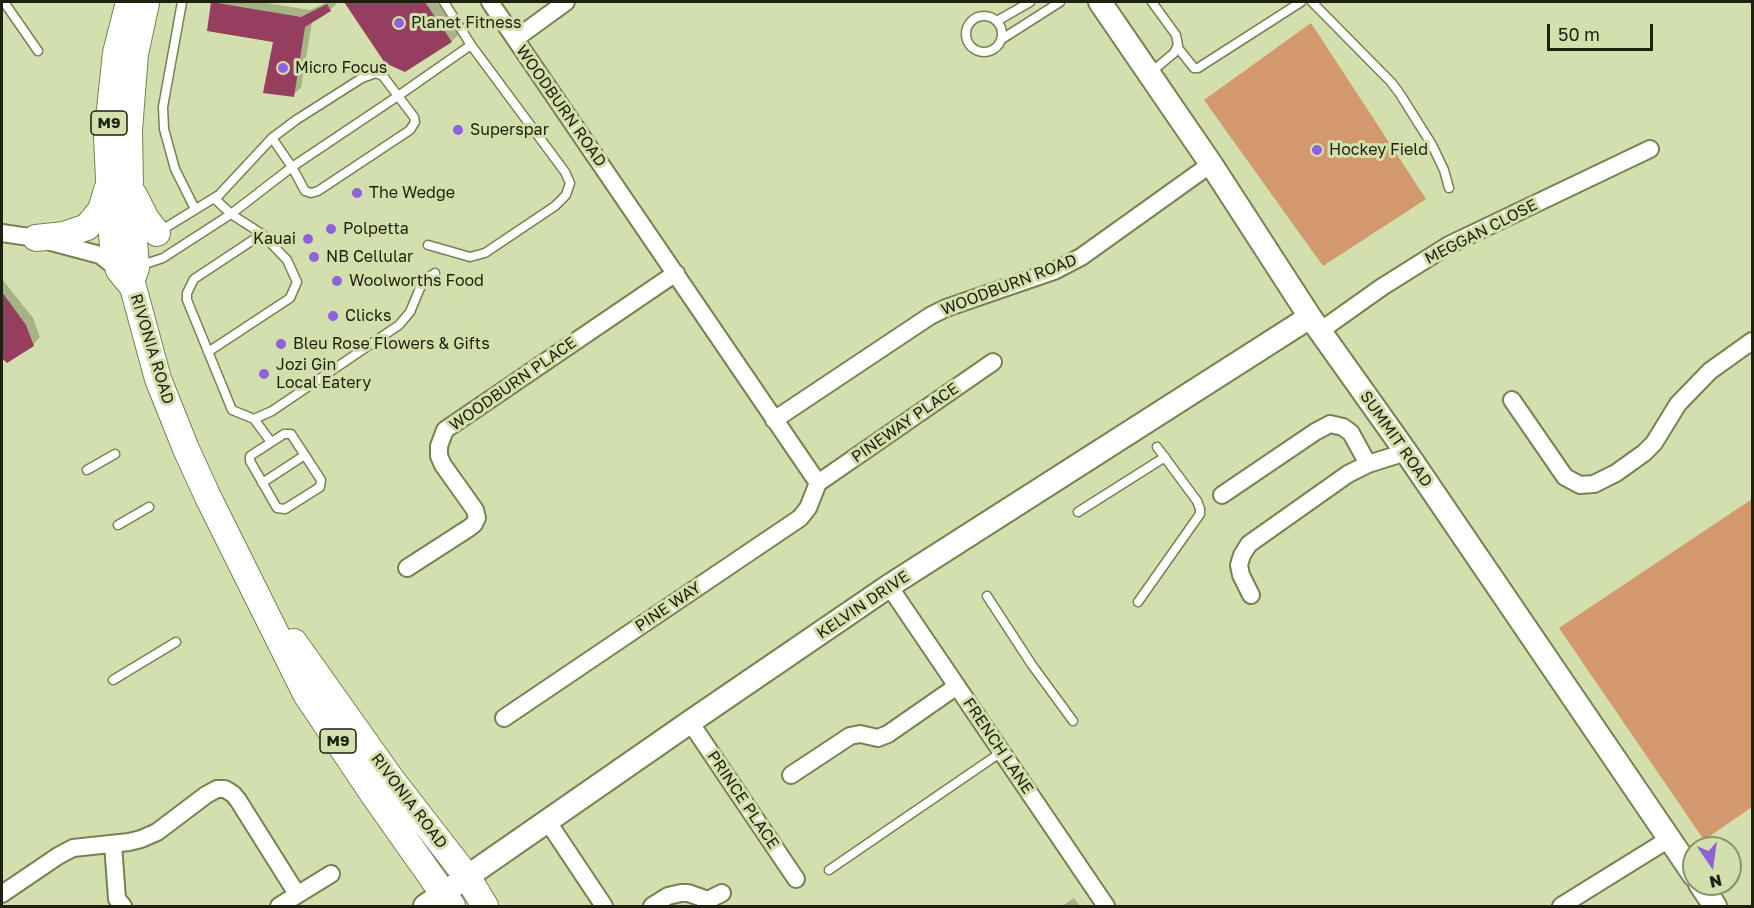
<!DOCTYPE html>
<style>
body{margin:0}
#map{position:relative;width:1754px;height:908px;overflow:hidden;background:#d3dfac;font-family:"Golos Text",sans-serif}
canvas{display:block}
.frame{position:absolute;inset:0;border:3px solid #1d210e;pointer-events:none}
.north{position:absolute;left:1682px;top:836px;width:60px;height:60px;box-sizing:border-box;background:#d3dfac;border:2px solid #8a936d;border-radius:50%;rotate:167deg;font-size:16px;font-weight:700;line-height:24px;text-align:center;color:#1d210e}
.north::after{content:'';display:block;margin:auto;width:21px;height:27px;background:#8f61db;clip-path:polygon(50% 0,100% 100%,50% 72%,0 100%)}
.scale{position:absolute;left:1547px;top:24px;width:106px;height:27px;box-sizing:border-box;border:3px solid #1d210e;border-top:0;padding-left:8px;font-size:18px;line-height:21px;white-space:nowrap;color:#1d210e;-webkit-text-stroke:4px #d3dfac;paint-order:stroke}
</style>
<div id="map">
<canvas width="1754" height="908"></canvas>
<div class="frame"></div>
<div class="north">N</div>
<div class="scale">50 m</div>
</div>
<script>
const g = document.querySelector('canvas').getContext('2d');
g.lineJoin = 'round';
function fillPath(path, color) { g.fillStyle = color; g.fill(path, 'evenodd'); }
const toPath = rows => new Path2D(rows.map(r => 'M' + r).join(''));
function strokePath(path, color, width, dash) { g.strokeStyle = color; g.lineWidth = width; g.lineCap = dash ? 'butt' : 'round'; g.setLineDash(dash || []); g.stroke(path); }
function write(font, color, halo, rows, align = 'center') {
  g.font = font + ' "Golos Text",sans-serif'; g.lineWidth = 6; g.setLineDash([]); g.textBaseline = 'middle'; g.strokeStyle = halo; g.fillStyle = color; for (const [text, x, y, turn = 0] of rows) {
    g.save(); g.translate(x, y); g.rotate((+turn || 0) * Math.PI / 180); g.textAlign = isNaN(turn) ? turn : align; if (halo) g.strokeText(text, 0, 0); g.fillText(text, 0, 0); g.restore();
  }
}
fillPath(toPath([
 [1311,23,1426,199,1323,266,1204,100],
 [1752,499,1752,807,1704,840,1559,628]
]), '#d3996d');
fillPath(toPath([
 [213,2,260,2,310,10,328,2,337,3,330,10,312,22,301,88,293,95,275,41,208,30],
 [351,2,437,2,459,34,452,41,405,70,348,4],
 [2,279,33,318,40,337,33,345,2,361],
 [1074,898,1080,906,1062,906]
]), '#0003');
fillPath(toPath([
 [211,2,301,17,327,4,331,11,305,27,294,97,263,93,273,42,207,31],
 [344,2,425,2,452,42,405,72,385,63],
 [2,292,26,325,34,346,7,363,2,358]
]), '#953e5f');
const lane = toPath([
 [4,2,38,51],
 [182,2,163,107,164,129,175,169,195,209],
 [1312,2,1391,82,1400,94,1432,145,1444,170,1449,188],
 '966 34a18 18 0 1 1 36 0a18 18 0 1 1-36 0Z',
 [997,21,1030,2],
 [1002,39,1060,2],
 [1178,48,1194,68,1198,68,1301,2],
 [1150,73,1174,53,1178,45,1176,35,1152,2],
 [272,138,292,167,305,191,311,193,318,191,410,130,415,122,414,117,398,96,471,45],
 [262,234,194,279,187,293,187,300,232,410,254,419,272,411,399,325,410,312,423,281,435,273],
 [428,245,470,257,485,253,555,206,566,195,570,183,565,172,471,45,444,2],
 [139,266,163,258,231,214,292,167,398,96,383,76,376,73,362,78,296,120,272,138,219,195,160,231],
 [208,352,290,298,297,282,287,260,262,234,231,214,214,198],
 [254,419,271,442],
 [284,434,291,434,321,480,320,487,285,509,277,508,250,461,250,456,284,434],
 [87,470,115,454],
 [262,483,305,455],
 [1078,512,1165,457],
 [118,525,149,507],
 [987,596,1032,665,1073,721],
 [1138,602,1200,514,1200,509,1197,501,1157,447],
 [113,680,176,642],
 [829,870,1000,753]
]);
const street = toPath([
 [490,2,818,483],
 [515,39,566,2],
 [2,233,36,238,100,255,119,270],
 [1320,331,1382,287,1449,245,1650,149],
 [1512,400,1565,477,1580,485,1594,484,1616,473,1644,453,1654,443,1678,404,1710,371,1752,341],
 [774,420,930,316,946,308,1054,271,1081,257,1211,164],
 [818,483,993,362],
 [1222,495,1315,432,1330,424,1343,427,1351,433,1368,464],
 [407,568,469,528,474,524,477,518,475,510,443,465,439,456,439,446,445,430,676,273],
 [889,586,1106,906],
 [1251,595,1241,575,1239,565,1242,555,1249,544,1348,474,1368,464,1406,452],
 [504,718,800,518,808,508,818,483],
 [690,722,796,879],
 [791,775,850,736,860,734,878,738,888,734,957,686],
 [548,822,604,906],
 [113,844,117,899,123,906],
 [2,894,58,856,73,848,129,842,141,839,157,832,206,795,217,789,225,789,233,794,238,800,297,894],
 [279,906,331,874],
 [652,906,668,896,681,893,688,893,708,900,722,893],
 [1561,906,1669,839]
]);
const secondary = toPath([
 [1100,2,1211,164,1310,317,1406,452,1694,875],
 [1700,884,1715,906],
 [425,906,690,722,889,586,1310,317]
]);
const primary = toPath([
 [129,2,116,53,107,137,111,222,113,246,119,270,133,287,158,379,186,449,208,497,306,694,373,794,452,906],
 [134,195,146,219,157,233],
 [36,238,64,235,87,227,101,210,107,190],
 [131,282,136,268,130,187,129,130,135,54,146,3],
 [294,642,392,780,468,878,485,906]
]);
strokePath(lane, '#778152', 11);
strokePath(street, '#778152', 20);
strokePath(secondary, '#778152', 26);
strokePath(primary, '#778152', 28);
strokePath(lane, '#fff', 8);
strokePath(street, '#fff', 16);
strokePath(secondary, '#fff', 22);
strokePath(primary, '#fff', 26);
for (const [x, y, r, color] of [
 [399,23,6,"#8f61db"],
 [283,68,6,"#8f61db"],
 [458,130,6,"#8f61db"],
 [1317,150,6,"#8f61db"],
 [357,193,6,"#8f61db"],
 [331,229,6,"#8f61db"],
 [308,239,6,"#8f61db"],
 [314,257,6,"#8f61db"],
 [337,281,6,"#8f61db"],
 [333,316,6,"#8f61db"],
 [281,344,6,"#8f61db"],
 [264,374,6,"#8f61db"]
]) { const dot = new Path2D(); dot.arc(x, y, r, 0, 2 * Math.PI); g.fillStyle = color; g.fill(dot); strokePath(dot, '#d3dfac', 2); }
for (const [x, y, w] of [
 [109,123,36],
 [338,741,36]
]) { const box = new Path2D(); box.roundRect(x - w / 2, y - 12, w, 24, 4.5); g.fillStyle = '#d3dfac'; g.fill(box); strokePath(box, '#1d210e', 1.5); }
write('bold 15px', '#1d210e', null, [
 ["M9",109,123],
 ["M9",338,741]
]);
write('16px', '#1d210e', '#d3dfac', [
 ["Planet Fitness",411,23],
 ["Micro Focus",295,68],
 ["Superspar",470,130],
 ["Hockey Field",1329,150],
 ["The Wedge",369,193],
 ["Polpetta",343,229],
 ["Kauai",296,239,"right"],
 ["NB Cellular",326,257],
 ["Woolworths Food",349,281],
 ["Clicks",345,316],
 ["Bleu Rose Flowers & Gifts",293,344],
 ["Jozi Gin",276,365],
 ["Local Eatery",276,383]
], 'left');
write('16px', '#1d210e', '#d3dfac', [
 ["WOODBURN ROAD",561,106,55],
 ["MEGGAN CLOSE",1481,232,-27],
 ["WOODBURN ROAD",1009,285,-21],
 ["RIVONIA ROAD",152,349,73],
 ["WOODBURN PLACE",513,384,-35],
 ["PINEWAY PLACE",905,423,-35],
 ["SUMMIT ROAD",1396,439,55],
 ["KELVIN DRIVE",863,605,-34],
 ["PINE WAY",668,607,-34],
 ["FRENCH LANE",998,746,56],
 ["PRINCE PLACE",743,800,56],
 ["RIVONIA ROAD",409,801,53]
]);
</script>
